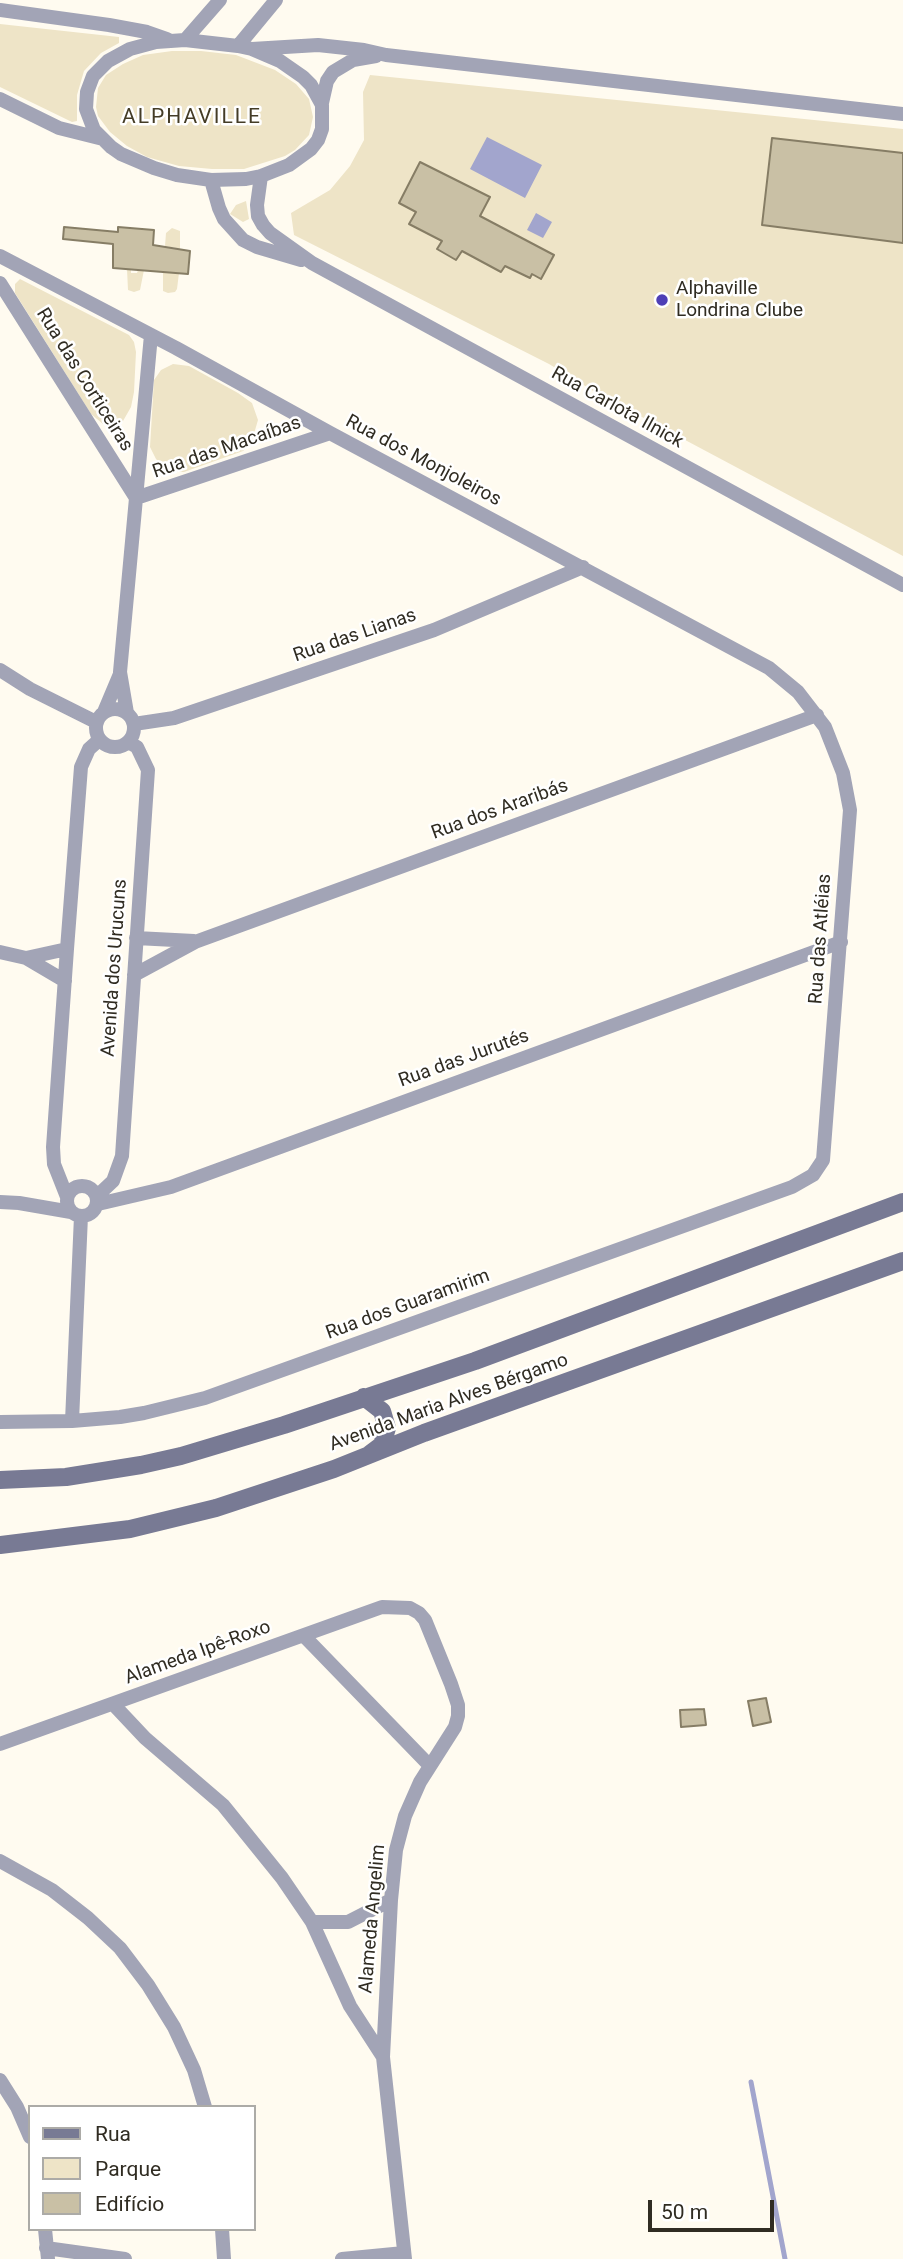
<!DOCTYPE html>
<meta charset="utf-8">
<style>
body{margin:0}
#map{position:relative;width:903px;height:2259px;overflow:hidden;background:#fffbf0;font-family:Roboto,sans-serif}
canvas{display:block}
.legend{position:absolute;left:28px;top:2105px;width:228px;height:126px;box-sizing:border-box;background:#fff;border:2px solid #acaba7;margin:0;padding:9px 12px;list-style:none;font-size:21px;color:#302c22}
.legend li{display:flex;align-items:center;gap:14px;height:35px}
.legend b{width:35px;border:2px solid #acaba7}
.scale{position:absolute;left:648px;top:2200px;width:126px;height:32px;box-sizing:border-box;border:4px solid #302c22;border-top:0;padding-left:9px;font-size:21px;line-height:24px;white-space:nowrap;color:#302c22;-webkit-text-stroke:5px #fff;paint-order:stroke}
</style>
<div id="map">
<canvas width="903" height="2259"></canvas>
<ul class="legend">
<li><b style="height:9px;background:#787a94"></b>Rua</li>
<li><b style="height:19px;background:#eee4c7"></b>Parque</li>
<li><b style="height:19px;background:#c9c0a5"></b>Edifício</li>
</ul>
<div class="scale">50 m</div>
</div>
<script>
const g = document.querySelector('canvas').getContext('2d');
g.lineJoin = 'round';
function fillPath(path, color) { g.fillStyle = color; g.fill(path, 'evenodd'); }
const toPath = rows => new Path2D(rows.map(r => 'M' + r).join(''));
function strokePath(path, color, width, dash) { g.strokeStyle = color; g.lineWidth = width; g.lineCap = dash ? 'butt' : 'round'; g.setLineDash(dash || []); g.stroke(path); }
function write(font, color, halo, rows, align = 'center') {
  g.font = font + ' Roboto,sans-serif'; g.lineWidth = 5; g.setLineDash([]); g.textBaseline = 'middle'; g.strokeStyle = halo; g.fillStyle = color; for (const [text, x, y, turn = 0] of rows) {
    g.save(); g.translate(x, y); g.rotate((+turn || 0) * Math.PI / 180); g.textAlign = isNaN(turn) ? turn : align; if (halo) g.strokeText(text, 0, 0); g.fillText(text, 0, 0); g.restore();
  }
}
fillPath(toPath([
 [0,24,119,37,119,43,101,53,84,71,77,95,77,121,72,122,0,87],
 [172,51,201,51,236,55,275,70,296,84,309,99,313,117,309,135,295,150,285,156,244,169,212,169,179,166,147,157,127,146,110,132,98,116,96,107,98,88,106,75,123,64,143,55],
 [370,75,903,129,903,556,595,392,549,364,294,235,291,213,330,190,350,166,364,140,363,92],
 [246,201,249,219,243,222,230,214,236,205],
 [172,228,180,231,180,249,165,246,166,233],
 [127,269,131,269,131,273,137,273,138,270,144,270,140,290,134,292,128,290],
 [163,272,179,273,177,289,175,292,168,293,163,291],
 [20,279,129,335,134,342,136,352,134,392,131,407,123,421,117,424,103,424,91,414,15,293,15,284],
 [173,364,189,366,238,393,252,403,258,420,251,444,243,451,184,472,174,472,166,469,156,459,150,447,154,380,161,370]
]), '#eee4c7');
fillPath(toPath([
 [487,137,542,165,525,198,470,169],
 [536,213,552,222,543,238,527,230]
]), '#a2a5cd');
strokePath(toPath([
 [751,2082,785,2259]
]), '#a2a5cd', 5);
const building = toPath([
 [772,138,903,153,903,243,762,225,772,138],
 [420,162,490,197,480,216,554,255,541,279,532,274,530,278,505,266,501,272,462,251,456,260,437,249,442,241,409,224,416,212,399,203,420,162],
 [64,227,118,232,118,227,154,230,153,245,190,251,188,274,113,268,113,244,63,239,64,227],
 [766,1698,771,1722,753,1726,748,1701,766,1698],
 [704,1709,706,1725,681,1727,680,1710,704,1709]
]);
fillPath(building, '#c9c0a5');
strokePath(building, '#867d65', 2);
strokePath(toPath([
 [0,10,109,25,147,32,167,39],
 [185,40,238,46,252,49,280,61,303,77,311,85,322,105,322,129,318,140,311,149,289,165,261,176,246,179,211,180,177,175,154,168,121,154,111,147,94,130,86,109,87,92,93,76,108,61,130,49,156,42,185,40],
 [185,40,220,0],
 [238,46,276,0],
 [252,49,318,45,364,50,386,55,903,114],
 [0,99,59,128,103,139],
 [322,103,327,81,333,72,353,60,376,56],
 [261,176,257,205,258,216,263,225,270,233,312,263,903,585],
 [211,180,219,208,224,219,243,240,257,247,301,260],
 [0,256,176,348,330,433,769,668,798,692,825,727,843,773,850,810,823,1160,813,1175,792,1187,205,1398,144,1413,120,1417,72,1421,0,1422],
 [0,283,136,498],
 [136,498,330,433],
 [0,670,30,689,96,722],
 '96 728a19 19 0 1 1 38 0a19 19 0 1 1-38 0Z',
 [104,712,120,674],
 [127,713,120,672,151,335],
 [134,724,174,718,434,630,583,567],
 [136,938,194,941],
 [0,952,26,958,65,981],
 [26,958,67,949],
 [134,975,195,942,817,715],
 '67 1201a15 15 0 1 1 30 0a15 15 0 1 1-30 0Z',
 [97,1196,113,1181,122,1156,148,770,137,747,128,742],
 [67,1197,54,1164,53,1147,67,949,81,767,89,749,99,740],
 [0,1202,19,1203,71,1212],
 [98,1204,171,1187,841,942],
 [72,1421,81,1216],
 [304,1636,430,1766],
 [113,1704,145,1738,223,1805,282,1878,312,1922,350,2006,383,2057],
 [0,1744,382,1607,410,1608,419,1613,425,1620,451,1684,458,1705,458,1716,455,1727,420,1782,405,1816,396,1850,391,1900,383,2057,405,2259],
 [0,1861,52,1890,88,1918,120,1948,148,1985,174,2027,194,2070,205,2107],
 [312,1922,348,1922,391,1900],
 [0,2080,17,2107,30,2137],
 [45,2229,48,2259],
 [222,2229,224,2259],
 [46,2248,125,2259],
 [342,2259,404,2253]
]), '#a2a4b6', 14);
strokePath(toPath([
 [364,1397,382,1411,387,1428,382,1445,370,1454],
 [0,1480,66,1477,141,1465,181,1456,284,1425,475,1361,903,1202],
 [0,1545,130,1529,216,1508,334,1469,424,1433,903,1261]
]), '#787a94', 18);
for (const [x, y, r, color] of [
 [662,300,7,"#4e3fb6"]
]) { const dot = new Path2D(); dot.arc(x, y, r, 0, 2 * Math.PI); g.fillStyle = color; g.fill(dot); strokePath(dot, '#fff', 2.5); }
write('19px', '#302c22', '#fff', [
 ["Alphaville",676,289],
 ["Londrina Clube",676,311]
], 'left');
write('19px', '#302c22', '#fff', [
 ["Rua das Corticeiras",84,380,58],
 ["Rua Carlota Ilnick",617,408,29],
 ["Rua das Macaíbas",227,448,-19],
 ["Rua dos Monjoleiros",423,461,28],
 ["Rua das Lianas",355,636,-19],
 ["Rua dos Araribás",500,810,-20],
 ["Rua das Atléias",821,939,-86],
 ["Avenida dos Urucuns",115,968,-86],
 ["Rua das Jurutés",464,1059,-20],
 ["Rua dos Guaramirim",408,1305,-20],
 ["Avenida Maria Alves Bérgamo",449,1403,-20],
 ["Alameda Ipê-Roxo",198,1653,-20],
 ["Alameda Angelim",373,1919,-85]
]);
g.letterSpacing = '2px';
write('21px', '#443c26', '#fff', [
 ["ALPHAVILLE",192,118]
]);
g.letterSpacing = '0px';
</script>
